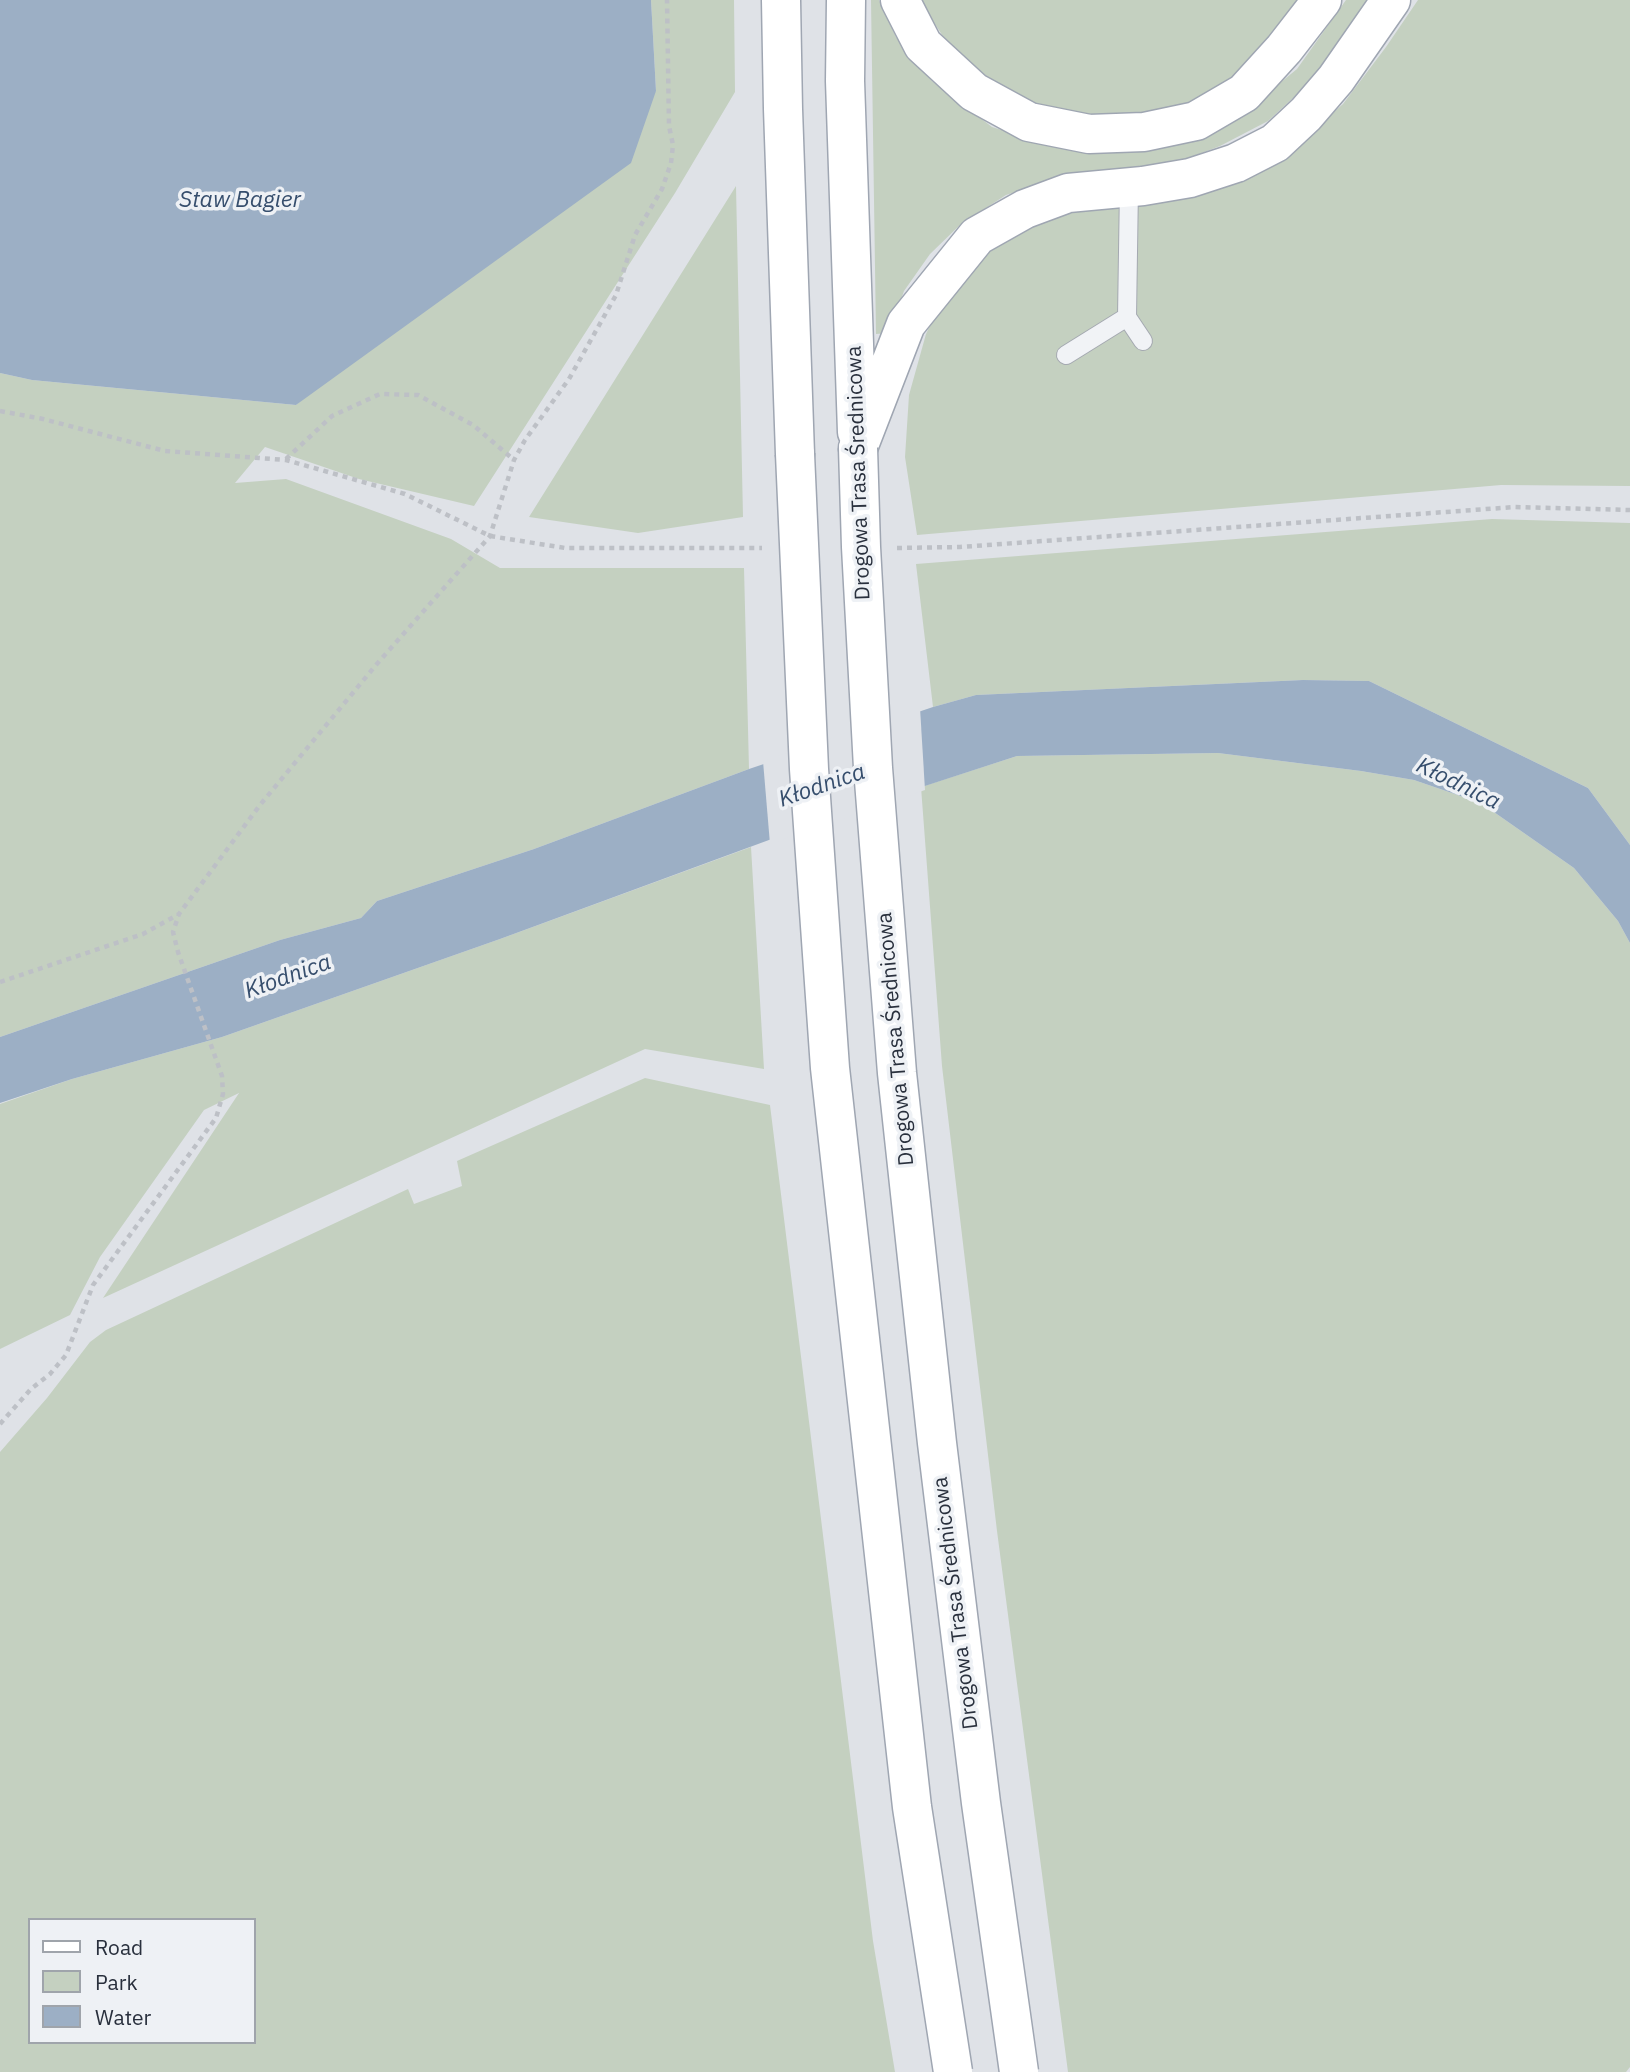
<!DOCTYPE html>
<meta charset="utf-8">
<style>
body{margin:0}
#map{position:relative;width:1630px;height:2072px;overflow:hidden;background:#dfe2e7;font-family:"IBM Plex Sans",sans-serif}
canvas{display:block}
.legend{position:absolute;left:28px;top:1918px;width:228px;height:126px;box-sizing:border-box;background:#eef1f5;border:2px solid #9fa4ab;margin:0;padding:9px 12px;list-style:none;font-size:21px;color:#29303d}
.legend li{display:flex;align-items:center;gap:14px;height:35px}
.legend b{width:35px;border:2px solid #9fa4ab}
</style>
<div id="map">
<canvas width="1630" height="2072"></canvas>
<ul class="legend">
<li><b style="height:9px;background:#fff"></b>Road</li>
<li><b style="height:19px;background:#c4d0c0"></b>Park</li>
<li><b style="height:19px;background:#9cafc5"></b>Water</li>
</ul>
</div>
<script>
const g = document.querySelector('canvas').getContext('2d');
g.lineJoin = 'round';
function fillPath(path, color) { g.fillStyle = color; g.fill(path, 'evenodd'); }
const toPath = rows => new Path2D(rows.map(r => 'M' + r).join(''));
function strokePath(path, color, width, dash) { g.strokeStyle = color; g.lineWidth = width; g.lineCap = dash ? 'butt' : 'round'; g.setLineDash(dash || []); g.stroke(path); }
function write(font, color, halo, rows, align = 'center') {
  g.font = font + ' "IBM Plex Sans",sans-serif'; g.lineWidth = 7; g.setLineDash([]); g.textBaseline = 'middle'; g.strokeStyle = halo; g.fillStyle = color; for (const [text, x, y, turn = 0] of rows) {
    g.save(); g.translate(x, y); g.rotate((+turn || 0) * Math.PI / 180); g.textAlign = isNaN(turn) ? turn : align; if (halo) g.strokeText(text, 0, 0); g.fillText(text, 0, 0); g.restore();
  }
}
fillPath(toPath([
 [651,0,734,0,735,92,675,193,474,506,359,479,265,447,235,483,286,479,451,539,500,568,744,568,749,769,534,849,377,901,361,918,280,940,0,1037,0,373,32,380,296,405,656,91],
 [871,0,879,0,896,37,932,81,992,127,1057,147,1120,153,1177,142,1241,115,1297,69,1346,0,1371,0,1317,76,1268,121,1220,146,1170,165,1060,177,1006,195,961,224,930,254,904,291,889,333,876,334],
 [919,0,1304,0,1235,78,1185,104,1136,117,1061,114,1009,91,956,56],
 [1418,0,1630,0,1630,486,1501,485,917,535,905,457,909,395,926,334,944,296,970,264,1011,235,1067,212,1298,144,1343,104,1386,47],
 [736,186,743,517,638,533,529,517],
 [1492,519,1630,523,1630,845,1588,788,1369,681,1303,680,976,695,933,707,916,564],
 [1218,753,1361,771,1414,780,1481,803,1574,868,1618,921,1630,943,1630,2067,1626,2072,1068,2072,997,1531,942,1066,921,787,1017,756],
 [751,847,764,1069,645,1049,103,1298,239,1093,204,1110,100,1257,70,1315,0,1349,0,1104,72,1079,222,1037,500,939],
 [645,1078,770,1105,873,1941,895,2072,0,2072,0,1452,47,1398,90,1342,106,1330,408,1189,414,1204,462,1186,457,1161],
 [30,1920,254,1920,254,2042,30,2042]
]), '#c4d0c0');
fillPath(toPath([
 [0,0,651,0,656,91,631,163,296,405,32,380,0,373],
 [1303,680,1369,681,1588,788,1630,845,1630,943,1618,921,1574,868,1481,803,1414,780,1361,771,1218,753,1017,756,845,812,500,939,222,1037,72,1079,0,1103,0,1037,280,940,361,918,377,901,534,849,749,769,933,707,976,695]
]), '#9cafc5');
fillPath(toPath([
 [920,708,925,790,770,844,763,761]
]), '#dfe2e7');
const lane = toPath([
 [1129,187,1127,317,1143,341],
 [1066,355,1127,317]
]);
const primary = toPath([
 [781,0,783,109,795,454],
 [846,0,845,81,857,432],
 [900,0,923,45,974,92,1029,122,1089,134,1144,132,1196,121,1244,93,1284,49,1322,0],
 [858,448,906,324,977,236,1025,209,1068,193,1143,186,1190,178,1236,163,1275,143,1306,114,1336,79,1391,0]
]);
strokePath(lane, '#a5a9b1', 20);
strokePath(primary, '#9fa6b2', 41);
strokePath(toPath([
 [0,411,43,419,165,451,286,460,405,494,490,536,565,548,762,548],
 [286,459,332,416,380,394,418,395,473,425,514,460],
 [897,548,960,547,1515,507,1630,510],
 [0,982,143,934,179,914],
 [0,1424,31,1389,50,1374,66,1355,93,1285,216,1118,223,1094,222,1076,178,952,173,932,179,914,260,805,376,665,490,536,514,460,525,440,569,379,616,295,635,235,662,189,671,163,673,145,669,126,667,0]
]), '#bdc0c6', 4.5, [5, 5]);
strokePath(lane, '#f1f3f6', 18);
strokePath(primary, '#fff', 38);
const primaryBridge = toPath([
 [858,448,861,547,873,768,897,1073,937,1443,981,1803,1019,2072],
 [795,454,809,769,830,1068,912,1807,953,2072]
]);
strokePath(primaryBridge, '#9fa6b2', 41, []);
strokePath(primaryBridge, '#fff', 38);
write('21px', '#29303d', '#eef1f5', [
 ["Drogowa Trasa Średnicowa",859,473,-92],
 ["Drogowa Trasa Średnicowa",896,1039,-95],
 ["Drogowa Trasa Średnicowa",956,1603,-97]
]);
write('italic 23px', '#364e6d', '#eef1f5', [
 ["Staw Bagier",240,200],
 ["Kłodnica",1458,784,26],
 ["Kłodnica",822,786,-19],
 ["Kłodnica",288,977,-20]
]);
</script>
